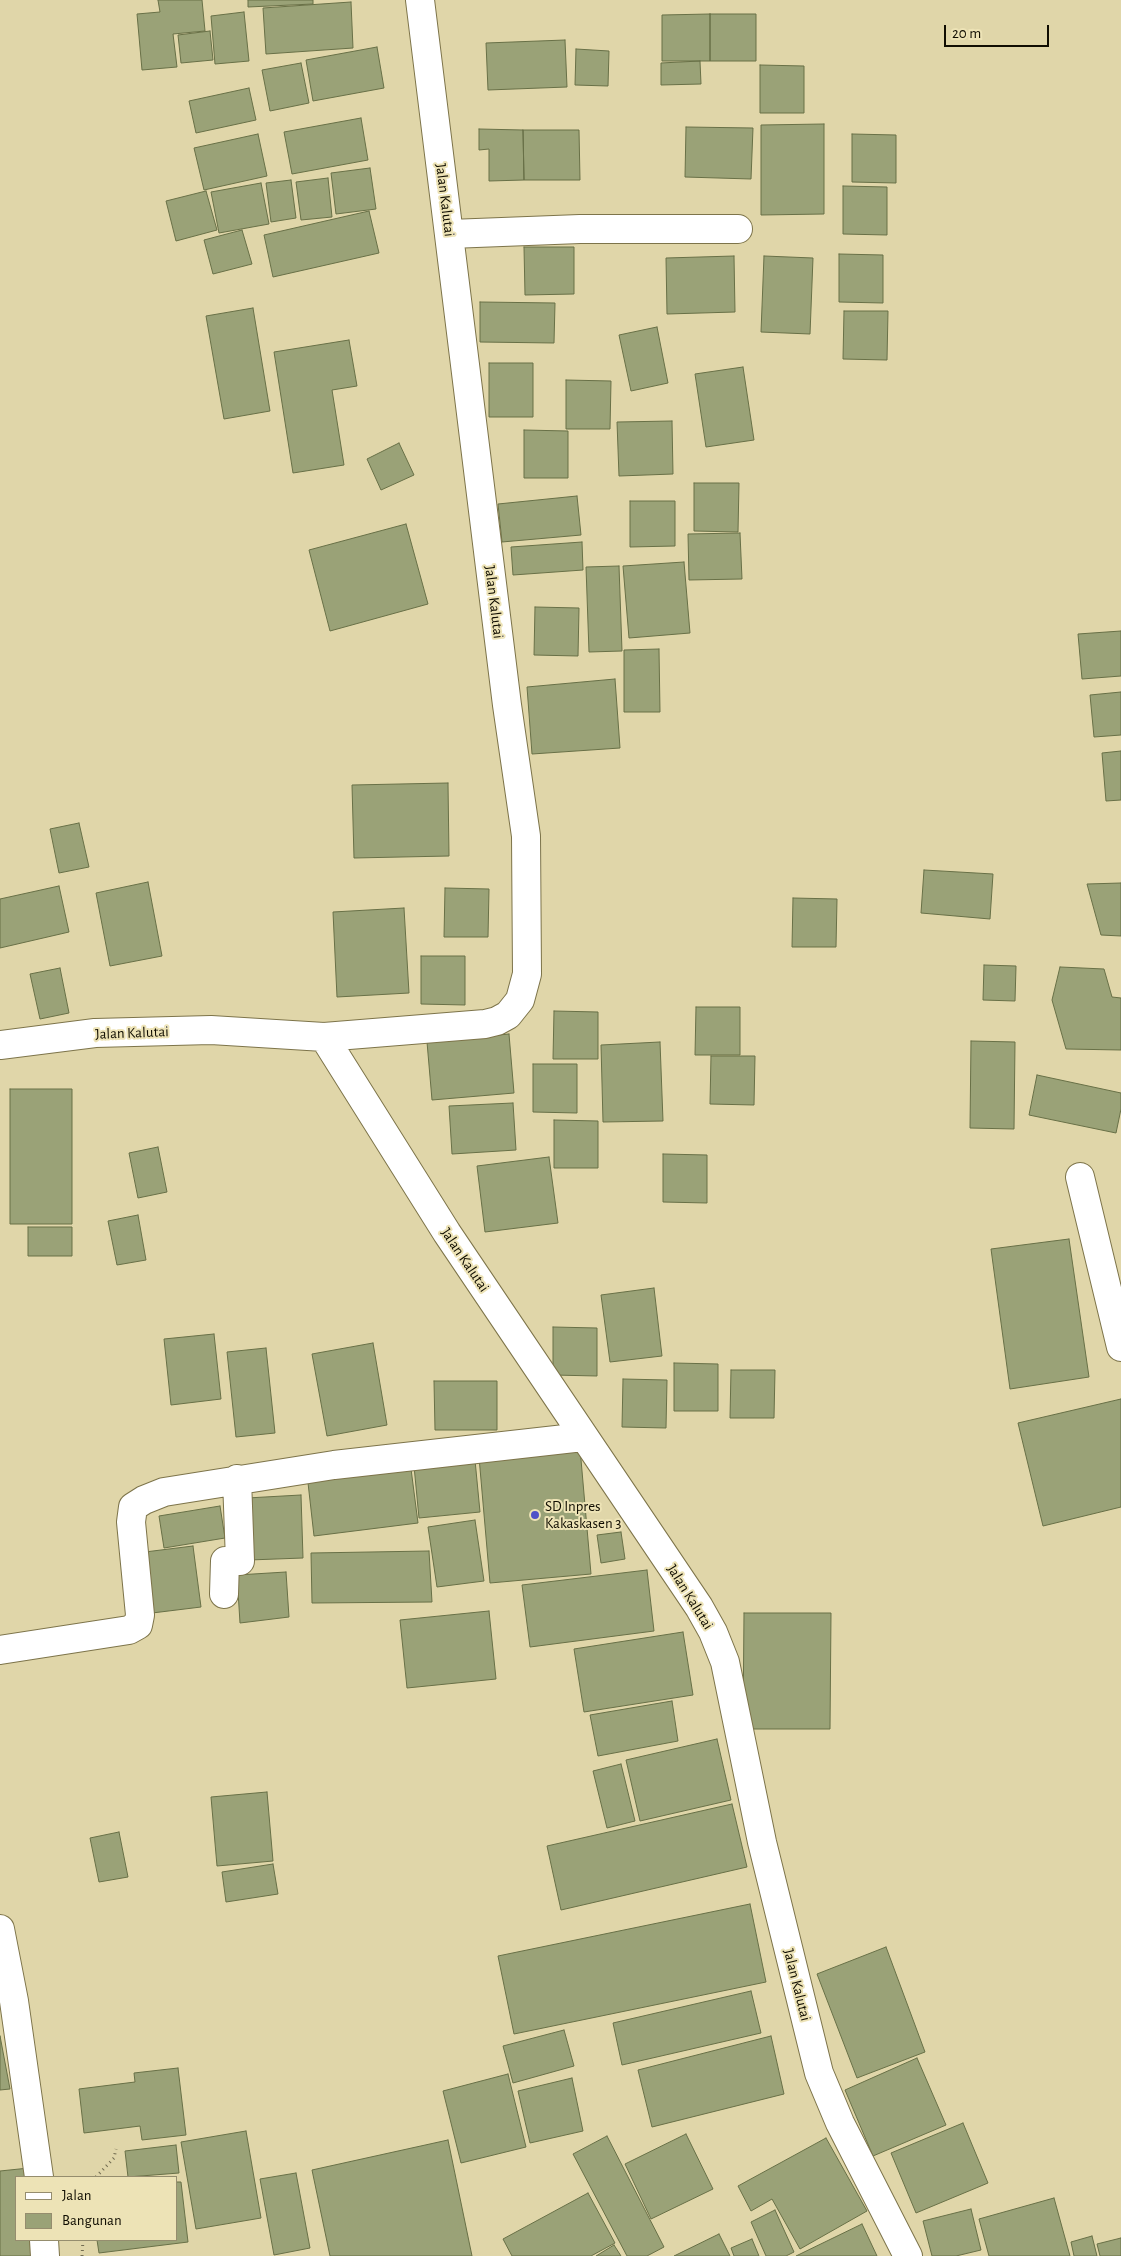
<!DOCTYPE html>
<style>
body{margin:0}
#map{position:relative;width:1121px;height:2256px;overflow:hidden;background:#e0d6a9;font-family:"Alegreya Sans",sans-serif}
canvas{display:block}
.legend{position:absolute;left:15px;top:2176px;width:162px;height:65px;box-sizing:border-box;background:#ede3b6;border:1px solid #958d6e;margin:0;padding:6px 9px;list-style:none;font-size:15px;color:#100d01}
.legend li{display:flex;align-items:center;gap:10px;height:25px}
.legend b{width:25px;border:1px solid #958d6e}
.scale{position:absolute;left:944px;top:25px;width:105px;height:22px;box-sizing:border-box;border:2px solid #100d01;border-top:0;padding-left:6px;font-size:15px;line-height:18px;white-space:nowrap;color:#100d01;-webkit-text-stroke:4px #ede3b6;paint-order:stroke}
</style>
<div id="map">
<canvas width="1121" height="2256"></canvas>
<ul class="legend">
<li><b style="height:6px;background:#fff"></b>Jalan</li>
<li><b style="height:14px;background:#9aa277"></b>Bangunan</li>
</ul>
<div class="scale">20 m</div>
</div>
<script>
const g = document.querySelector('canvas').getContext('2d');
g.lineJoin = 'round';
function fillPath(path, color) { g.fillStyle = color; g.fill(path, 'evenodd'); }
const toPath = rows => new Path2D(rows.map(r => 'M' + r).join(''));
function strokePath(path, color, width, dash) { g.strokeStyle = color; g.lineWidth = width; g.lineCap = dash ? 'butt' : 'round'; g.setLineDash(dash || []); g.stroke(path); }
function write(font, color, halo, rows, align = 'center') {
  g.font = font + ' "Alegreya Sans",sans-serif'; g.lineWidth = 4; g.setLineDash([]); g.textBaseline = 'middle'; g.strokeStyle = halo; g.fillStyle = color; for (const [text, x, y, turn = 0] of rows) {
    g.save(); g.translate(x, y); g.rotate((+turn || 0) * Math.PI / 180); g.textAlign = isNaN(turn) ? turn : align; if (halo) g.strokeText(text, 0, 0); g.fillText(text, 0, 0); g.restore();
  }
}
const building = toPath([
 [158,0,202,0,205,31,173,34,177,67,142,70,137,14,160,12,158,0],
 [248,0,313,0,313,4,248,7,248,0],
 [351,2,353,48,266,54,263,8,351,2],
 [244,12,249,61,215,64,211,16,244,12],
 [710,14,710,61,662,61,662,15,710,14],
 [710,14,756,14,756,61,710,61,710,14],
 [210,31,213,60,181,63,178,35,210,31],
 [565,40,567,87,488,90,486,43,565,40],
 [377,47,384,88,313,101,306,60,377,47],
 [576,49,609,51,608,86,575,85,576,49],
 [700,61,701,84,661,85,661,63,700,61],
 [301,63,309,103,270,111,262,70,301,63],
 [760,65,804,66,804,113,760,113,760,65],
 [249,88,256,120,196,133,189,101,249,88],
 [361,118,368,160,292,174,284,132,361,118],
 [824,124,824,214,761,215,761,125,824,124],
 [686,127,753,128,751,179,685,177,686,127],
 [479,129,523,130,524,180,489,181,489,149,479,150,479,129],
 [523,130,579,130,580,180,524,180,523,130],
 [258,134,267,176,204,190,194,148,258,134],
 [852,134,896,135,896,183,852,182,852,134],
 [370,168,376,209,336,214,331,173,370,168],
 [328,178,332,217,301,220,296,182,328,178],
 [291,180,296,218,271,222,266,183,291,180],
 [261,183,269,224,219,233,211,192,261,183],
 [843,186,887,187,887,235,843,234,843,186],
 [206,191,217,230,176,241,166,201,206,191],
 [369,211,379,253,273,277,264,235,369,211],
 [242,230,252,264,213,274,204,240,242,230],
 [524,247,574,247,574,294,525,295,524,247],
 [839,254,883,255,883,303,839,302,839,254],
 [734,256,735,312,667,314,666,258,734,256],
 [764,256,813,258,810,334,761,332,764,256],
 [480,302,555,303,554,343,480,342,480,302],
 [253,308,270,411,224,419,206,316,253,308],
 [844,311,888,311,887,360,843,359,844,311],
 [657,327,668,383,631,391,619,335,657,327],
 [349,340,357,386,332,390,344,465,293,473,274,352,349,340],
 [489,363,533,363,533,417,489,417,489,363],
 [743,367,754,440,706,447,695,374,743,367],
 [566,380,611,381,610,429,566,429,566,380],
 [672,421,673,474,619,476,617,422,672,421],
 [524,430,568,431,568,478,524,478,524,430],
 [399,443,414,475,381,490,367,459,399,443],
 [694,483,739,483,738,532,694,531,694,483],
 [577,496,581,535,502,542,498,504,577,496],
 [630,501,675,501,675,546,630,547,630,501],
 [406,524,428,604,330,631,309,550,406,524],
 [740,533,742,579,689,580,688,534,740,533],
 [582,542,583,570,513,575,511,547,582,542],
 [684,562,690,633,629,638,623,566,684,562],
 [619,566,622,651,589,652,586,567,619,566],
 [535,607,579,608,578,656,534,655,535,607],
 [1121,631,1121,676,1082,679,1078,634,1121,631],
 [659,649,660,712,624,712,624,650,659,649],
 [615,679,620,748,532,754,527,687,615,679],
 [1121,692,1121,735,1094,737,1090,695,1121,692],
 [1121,751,1121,800,1106,801,1102,753,1121,751],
 [448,783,449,856,354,858,352,785,448,783],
 [79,823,89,867,59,873,50,829,79,823],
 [924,870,993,874,990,919,921,913,924,870],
 [148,882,162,956,110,966,96,893,148,882],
 [1121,883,1121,936,1101,935,1087,884,1121,883],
 [59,886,69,932,0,948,0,899,59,886],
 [445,888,489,889,488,937,444,937,445,888],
 [793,898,837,899,836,947,792,947,793,898],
 [404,908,409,993,337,997,333,912,404,908],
 [421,956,465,956,465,1005,421,1004,421,956],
 [984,965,1016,966,1015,1001,983,1000,984,965],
 [1060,967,1104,969,1112,997,1121,998,1121,1050,1066,1049,1052,1000,1060,967],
 [60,968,69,1013,40,1019,30,974,60,968],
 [696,1007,740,1007,740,1055,695,1055,696,1007],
 [554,1011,598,1012,598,1059,553,1059,554,1011],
 [509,1034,514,1093,432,1100,427,1042,509,1034],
 [971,1041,1015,1042,1014,1129,970,1128,971,1041],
 [660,1042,663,1121,603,1122,601,1045,660,1042],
 [711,1056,755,1056,754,1105,710,1104,711,1056],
 [533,1064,577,1064,577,1113,533,1112,533,1064],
 [1037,1075,1121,1093,1121,1109,1116,1133,1029,1115,1037,1075],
 [10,1089,72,1089,72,1224,10,1224,10,1089],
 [513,1103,516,1150,452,1154,449,1106,513,1103],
 [554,1120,598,1121,598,1168,554,1168,554,1120],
 [158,1147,167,1192,138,1198,129,1153,158,1147],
 [663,1154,707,1155,707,1203,663,1202,663,1154],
 [549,1157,558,1223,485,1232,477,1166,549,1157],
 [138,1215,146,1260,117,1265,108,1221,138,1215],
 [28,1227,72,1227,72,1256,28,1256,28,1227],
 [1069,1239,1089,1377,1010,1389,991,1249,1069,1239],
 [654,1288,662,1356,610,1362,601,1295,654,1288],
 [553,1327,597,1328,597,1376,553,1375,553,1327],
 [214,1334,221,1399,171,1405,164,1339,214,1334],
 [373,1343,387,1425,327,1436,312,1354,373,1343],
 [266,1348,275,1433,236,1437,227,1352,266,1348],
 [674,1363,718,1364,718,1411,674,1411,674,1363],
 [731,1370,775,1370,774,1418,730,1418,731,1370],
 [623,1379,667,1380,666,1428,622,1427,623,1379],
 [434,1381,497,1381,497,1430,435,1430,434,1381],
 [1121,1399,1121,1507,1043,1526,1018,1423,1121,1399],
 [580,1448,591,1574,490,1583,479,1457,580,1448],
 [475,1460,480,1512,419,1518,414,1466,475,1460],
 [410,1461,418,1523,314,1536,307,1474,410,1461],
 [301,1495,303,1558,249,1560,247,1498,301,1495],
 [220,1506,225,1538,164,1548,159,1516,220,1506],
 [475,1520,484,1581,437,1587,428,1527,475,1520],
 [621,1532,625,1559,601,1563,597,1535,621,1532],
 [193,1546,201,1607,144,1614,137,1553,193,1546],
 [429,1551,432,1602,312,1603,311,1553,429,1551],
 [647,1570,654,1631,530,1647,522,1585,647,1570],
 [286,1572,289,1617,240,1623,237,1575,286,1572],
 [489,1611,496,1679,407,1688,400,1620,489,1611],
 [744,1613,831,1613,830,1729,743,1729,744,1613],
 [683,1632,693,1695,584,1712,574,1649,683,1632],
 [672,1701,678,1741,598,1756,590,1715,672,1701],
 [717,1739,731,1800,640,1821,626,1760,717,1739],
 [621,1764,635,1821,607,1828,593,1771,621,1764],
 [267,1792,273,1861,217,1866,211,1797,267,1792],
 [732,1804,747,1867,561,1910,547,1846,732,1804],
 [119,1832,128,1877,99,1882,90,1838,119,1832],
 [273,1864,278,1894,226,1902,222,1872,273,1864],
 [750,1904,766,1982,514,2034,498,1956,750,1904],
 [886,1947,925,2052,857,2078,817,1974,886,1947],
 [751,1991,761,2033,622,2065,613,2023,751,1991],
 [564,2030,574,2066,513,2083,503,2046,564,2030],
 [0,2036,10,2089,0,2090,0,2036],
 [771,2036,784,2094,652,2127,638,2070,771,2036],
 [917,2058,946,2125,873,2156,845,2090,917,2058],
 [178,2068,186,2135,142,2140,140,2126,84,2133,79,2089,135,2082,134,2073,178,2068],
 [508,2074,526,2147,461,2163,443,2091,508,2074],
 [572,2078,583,2131,530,2143,518,2091,572,2078],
 [963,2123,988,2183,916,2213,891,2153,963,2123],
 [246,2131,261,2218,196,2229,181,2142,246,2131],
 [686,2134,713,2189,651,2219,625,2164,686,2134],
 [607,2136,664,2247,647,2256,627,2256,573,2154,607,2136],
 [826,2138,867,2211,800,2249,772,2199,751,2211,738,2186,826,2138],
 [448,2140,472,2256,330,2256,312,2170,448,2140],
 [176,2145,179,2173,128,2177,125,2151,176,2145],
 [29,2168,30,2177,16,2177,16,2240,35,2240,37,2256,0,2256,0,2171,29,2168],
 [296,2173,310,2248,274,2255,260,2179,296,2173],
 [176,2182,181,2182,188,2242,99,2253,97,2240,176,2240,176,2182],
 [588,2193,615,2243,591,2256,512,2256,503,2239,588,2193],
 [1054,2198,1070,2256,989,2256,979,2219,1054,2198],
 [971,2209,981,2250,956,2256,932,2256,923,2221,971,2209],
 [775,2210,794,2252,786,2256,766,2256,751,2222,775,2210],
 [862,2224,877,2256,796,2256,862,2224],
 [719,2234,730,2256,674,2256,719,2234],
 [1092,2236,1097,2256,1074,2256,1071,2242,1092,2236],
 [1121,2238,1121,2256,1100,2256,1097,2244,1121,2238],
 [752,2239,759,2256,734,2256,731,2248,752,2239],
 [614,2245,621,2256,596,2256,614,2245]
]);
fillPath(building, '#9aa277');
strokePath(building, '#687047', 1);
const street = toPath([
 [450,234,580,229,738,229],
 [324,1037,447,1233,699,1607,713,1632,725,1662,762,1842,819,2073,840,2123,908,2256],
 [0,1045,95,1033,211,1030,324,1037,485,1024,497,1021,508,1015,520,1000,527,974,526,836,507,705,420,0],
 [1080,1177,1121,1347],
 [224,1594,225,1561,240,1561,237,1479],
 [0,1650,129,1630,138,1625,140,1615,131,1522,133,1507,144,1500,164,1492,334,1465,583,1437],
 [0,1929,14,2001,39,2177],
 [44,2240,45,2256]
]);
strokePath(street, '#7d744a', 30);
strokePath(toPath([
 [96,2177,114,2158,116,2149],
 [82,2256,83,2240]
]), '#716b50', 3, [1, 4]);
strokePath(street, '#fff', 28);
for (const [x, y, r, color] of [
 [535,1515,5,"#5052c8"]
]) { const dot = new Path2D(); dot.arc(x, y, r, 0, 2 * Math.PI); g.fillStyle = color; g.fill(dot); strokePath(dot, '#ede3b6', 2); }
write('15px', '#100d01', '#ede3b6', [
 ["Jalan Kalutai",445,200,83],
 ["Jalan Kalutai",494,602,83],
 ["Jalan Kalutai",132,1033,-2],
 ["Jalan Kalutai",465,1260,56],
 ["Jalan Kalutai",690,1597,58],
 ["Jalan Kalutai",797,1985,76]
]);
write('15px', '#100d01', '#ede3b6', [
 ["SD Inpres",545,1506],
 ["Kakaskasen 3",545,1523]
], 'left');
</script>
